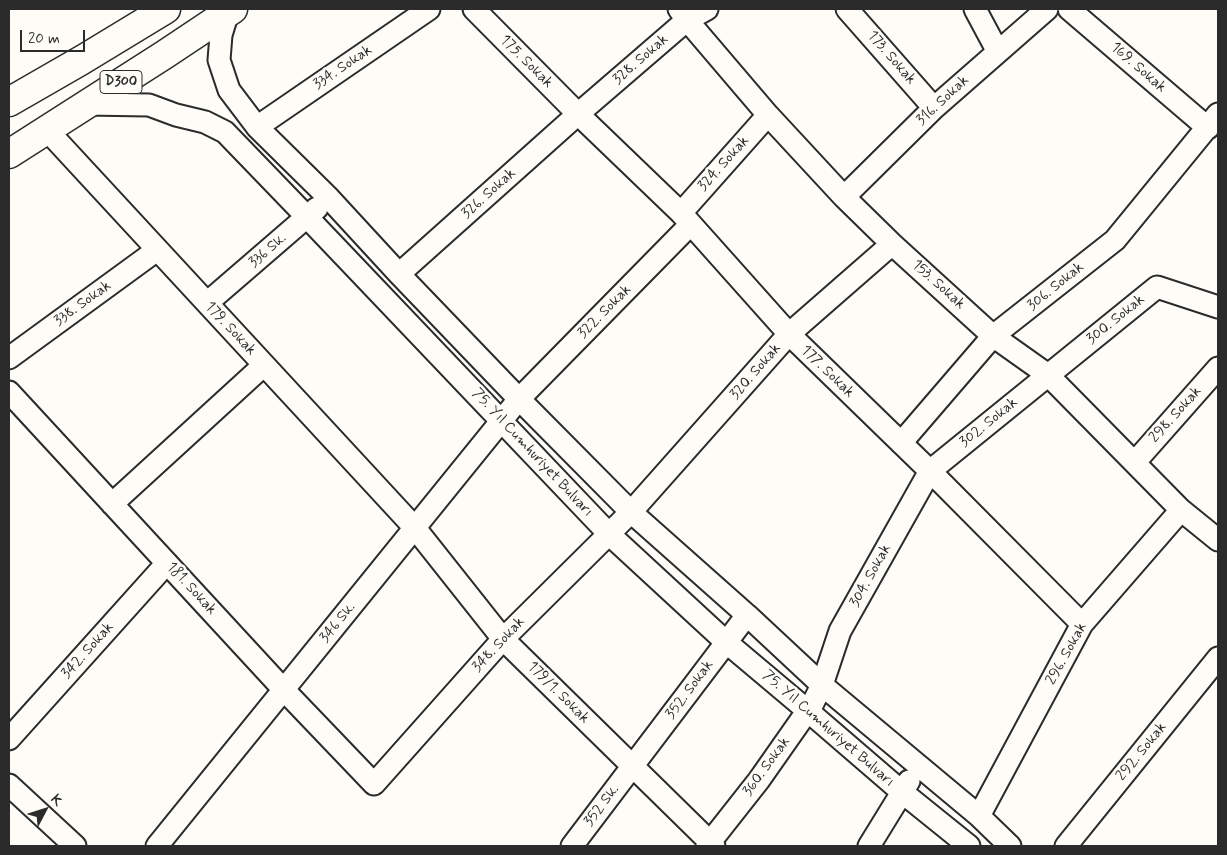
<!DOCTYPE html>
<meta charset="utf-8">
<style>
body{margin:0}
#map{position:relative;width:1227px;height:855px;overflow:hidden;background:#fdfcf7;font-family:Mynerve,sans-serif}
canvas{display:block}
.frame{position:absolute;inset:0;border:10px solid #2b2b2b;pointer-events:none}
.north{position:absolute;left:20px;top:785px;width:50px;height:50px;-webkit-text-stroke:4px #fdfcf7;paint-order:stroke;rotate:50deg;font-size:14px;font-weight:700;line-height:20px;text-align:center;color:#2b2b2b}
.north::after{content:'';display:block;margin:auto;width:18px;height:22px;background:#2b2b2b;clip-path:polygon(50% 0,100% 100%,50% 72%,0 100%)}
.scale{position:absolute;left:20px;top:30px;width:65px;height:22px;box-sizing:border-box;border:2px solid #2b2b2b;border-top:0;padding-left:6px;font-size:15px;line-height:18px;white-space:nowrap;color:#2b2b2b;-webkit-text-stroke:4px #fdfcf7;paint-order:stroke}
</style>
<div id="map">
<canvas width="1227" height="855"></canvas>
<div class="frame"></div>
<div class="north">K</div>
<div class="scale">20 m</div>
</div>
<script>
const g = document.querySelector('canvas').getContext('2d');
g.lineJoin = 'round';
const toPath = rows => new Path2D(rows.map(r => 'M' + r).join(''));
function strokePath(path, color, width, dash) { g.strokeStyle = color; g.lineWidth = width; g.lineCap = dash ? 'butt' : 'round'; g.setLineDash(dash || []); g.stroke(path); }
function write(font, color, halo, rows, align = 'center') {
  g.font = font + ' Mynerve,sans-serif'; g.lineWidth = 5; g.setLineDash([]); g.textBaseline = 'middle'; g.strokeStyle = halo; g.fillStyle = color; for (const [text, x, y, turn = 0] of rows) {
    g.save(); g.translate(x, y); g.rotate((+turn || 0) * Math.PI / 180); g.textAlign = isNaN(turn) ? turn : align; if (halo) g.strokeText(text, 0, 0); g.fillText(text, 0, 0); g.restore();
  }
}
const minor = toPath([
 [474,9,578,114,681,213,789,334,930,471,1082,624],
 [679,9,687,20,768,115,844,197,892,244,993,336,1048,375,1181,510,1218,540],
 [847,9,934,108],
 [975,9,998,52],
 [1069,9,1208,128],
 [228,12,221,35,219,60,229,90,257,127,329,198,399,274,519,399,631,512,747,615,822,685,979,816,1010,846],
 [85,104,149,105,176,115,205,122,225,132,307,217,609,534,726,642,808,711,902,792,969,846],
 [257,127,429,9],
 [46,129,415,528,503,639,714,846],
 [844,197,934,108,1047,9],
 [681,213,768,115],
 [399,274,578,114,687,20,707,9],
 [207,303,317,208],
 [9,358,157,250],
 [9,392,284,690,374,784,503,639,631,512,789,334,892,244],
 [901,443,993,336,1115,240,1218,114],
 [1135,462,1218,368],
 [112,504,264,365],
 [9,739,167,563],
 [9,785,75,846],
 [979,816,1082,624,1181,510],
 [157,846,519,399,690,225],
 [572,846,747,615],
 [707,846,759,780,813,703,822,685,840,631,930,471,1157,287,1218,307],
 [869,846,909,781],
 [1066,846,1218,658]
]);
const highway = toPath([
 [9,102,82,60,166,9],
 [9,154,164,55,233,9]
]);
strokePath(minor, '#2b2b2b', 25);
strokePath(highway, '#2b2b2b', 31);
strokePath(minor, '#fdfcf7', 21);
strokePath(highway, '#fdfcf7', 28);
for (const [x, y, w] of [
 [121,82,42]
]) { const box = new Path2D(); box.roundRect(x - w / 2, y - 11.5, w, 23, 4); g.fillStyle = '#fdfcf7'; g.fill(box); strokePath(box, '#2b2b2b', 1); }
write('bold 14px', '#2b2b2b', null, [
 ["D300",121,82]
]);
write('15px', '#2b2b2b', '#fdfcf7', [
 ["173. Sokak",891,58,49],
 ["328. Sokak",641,60,-41],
 ["175. Sokak",526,62,45],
 ["334. Sokak",343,68,-34],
 ["169. Sokak",1138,68,41],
 ["316. Sokak",943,101,-43],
 ["324. Sokak",724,164,-48],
 ["326. Sokak",489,194,-42],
 ["336 Sk.",268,251,-41],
 ["153. Sokak",938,285,42],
 ["306. Sokak",1056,287,-39],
 ["338. Sokak",83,304,-36],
 ["322. Sokak",605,312,-45],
 ["300. Sokak",1116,320,-39],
 ["179. Sokak",230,329,47],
 ["320. Sokak",756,372,-49],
 ["177. Sokak",827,372,44],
 ["298. Sokak",1176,415,-48],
 ["302. Sokak",989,423,-39],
 ["75. Yıl Cumhuriyet Bulvarı",532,453,47],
 ["304. Sokak",871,576,-61],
 ["181. Sokak",191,589,47],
 ["346 Sk.",338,623,-51],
 ["348. Sokak",499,645,-47],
 ["342. Sokak",88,651,-48],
 ["296. Sokak",1067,654,-61],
 ["352. Sokak",690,690,-53],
 ["179/1. Sokak",558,693,45],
 ["75. Yıl Cumhuriyet Bulvarı",828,729,41],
 ["292. Sokak",1142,752,-51],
 ["360. Sokak",767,767,-54],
 ["352 Sk.",602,806,-53]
]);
</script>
